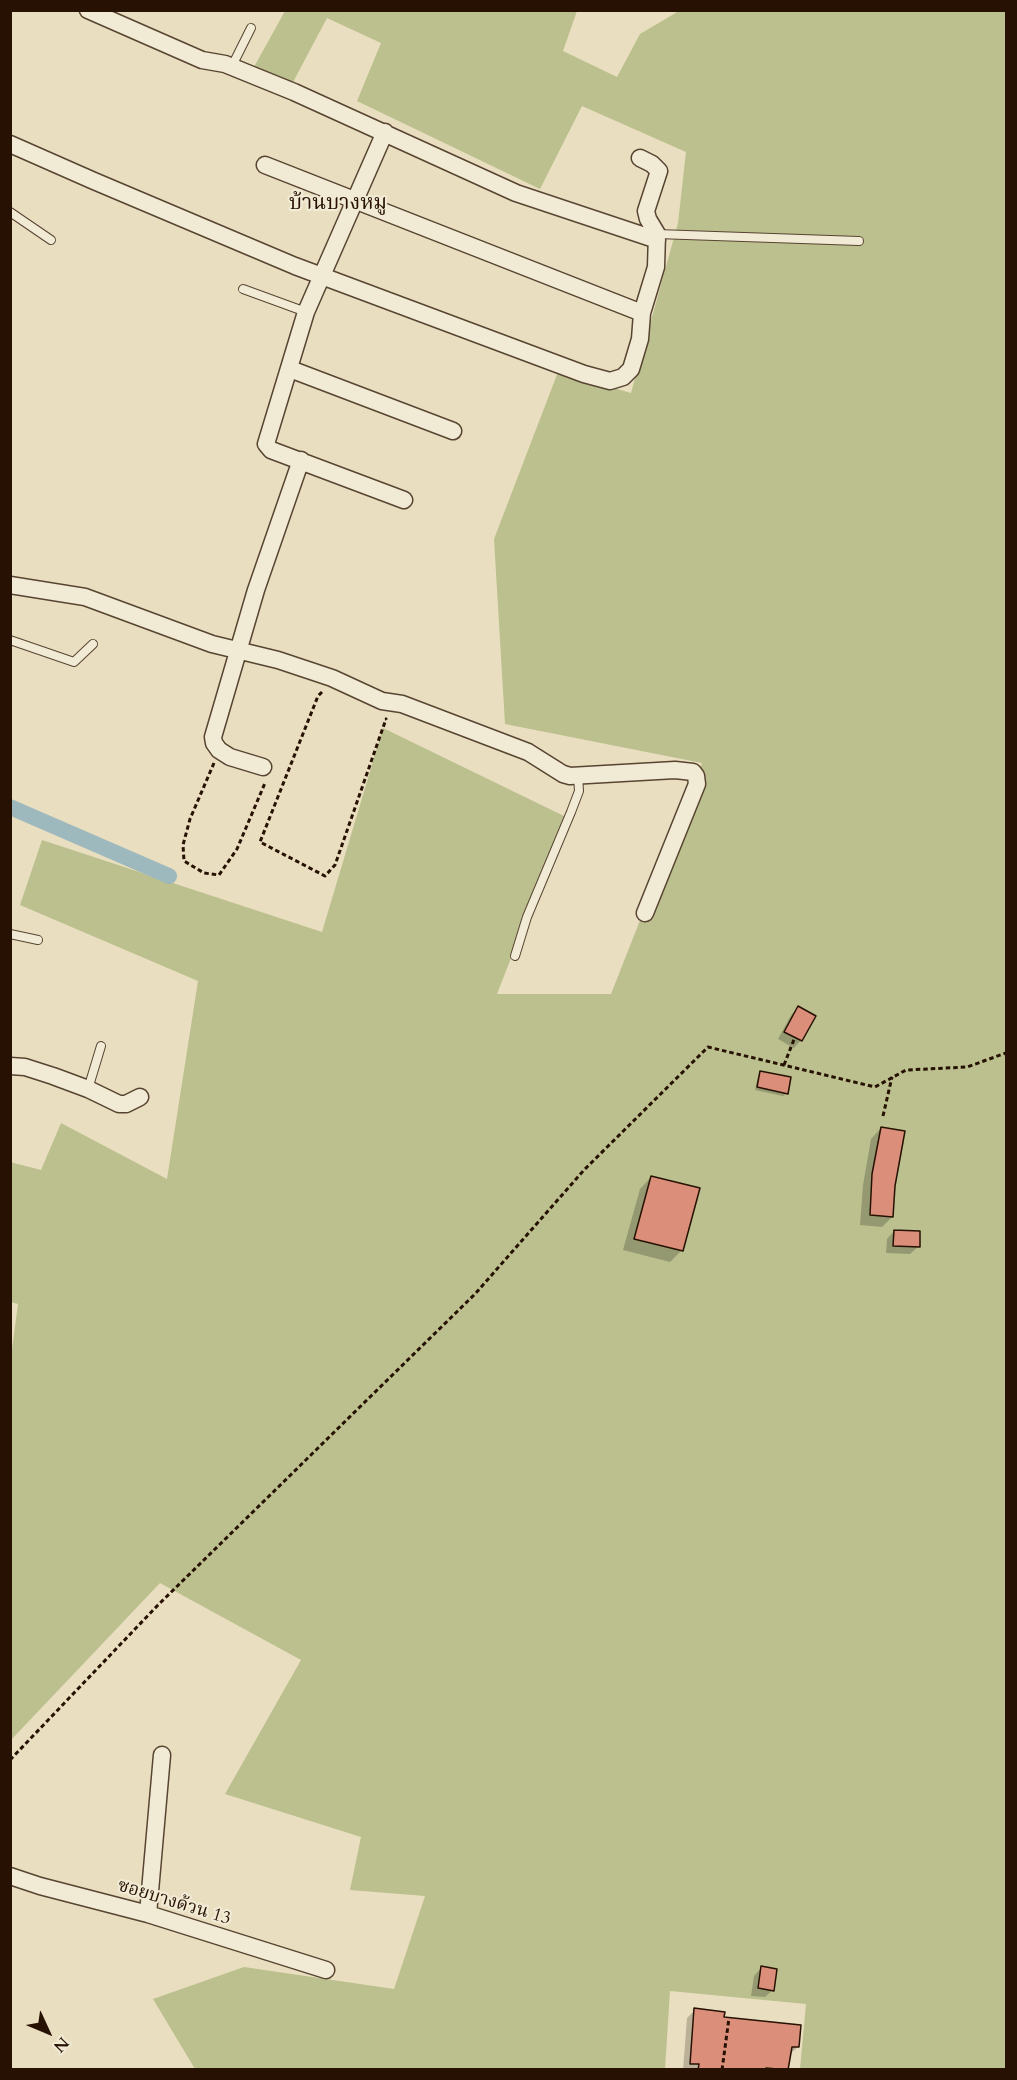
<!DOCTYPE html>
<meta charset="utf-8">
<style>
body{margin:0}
#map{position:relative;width:1017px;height:2080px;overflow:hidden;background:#e9debf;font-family:Cardo,serif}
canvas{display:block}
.frame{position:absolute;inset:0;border:12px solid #261102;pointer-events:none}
.north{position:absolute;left:18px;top:2002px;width:60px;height:60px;-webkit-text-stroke:4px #f1ead5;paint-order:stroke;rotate:134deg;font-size:16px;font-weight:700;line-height:24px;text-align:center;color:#261102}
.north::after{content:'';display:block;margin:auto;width:21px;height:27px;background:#261102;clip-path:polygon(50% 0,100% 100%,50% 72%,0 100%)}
</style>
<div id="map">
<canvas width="1017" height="2080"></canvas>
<div class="frame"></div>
<div class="north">N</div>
</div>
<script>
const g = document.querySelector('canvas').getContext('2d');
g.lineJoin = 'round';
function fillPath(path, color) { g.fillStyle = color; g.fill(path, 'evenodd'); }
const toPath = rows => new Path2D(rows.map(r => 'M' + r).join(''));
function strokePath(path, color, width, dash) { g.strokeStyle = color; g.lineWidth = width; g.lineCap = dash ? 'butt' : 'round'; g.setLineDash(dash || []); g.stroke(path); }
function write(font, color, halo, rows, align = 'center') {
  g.font = font + ' Cardo,"Noto Serif Thai",serif'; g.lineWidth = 4.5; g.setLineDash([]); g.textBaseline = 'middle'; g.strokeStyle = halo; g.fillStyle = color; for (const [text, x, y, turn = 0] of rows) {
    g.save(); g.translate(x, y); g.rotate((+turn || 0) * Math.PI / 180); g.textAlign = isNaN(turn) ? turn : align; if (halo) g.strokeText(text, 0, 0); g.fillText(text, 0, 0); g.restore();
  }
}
fillPath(toPath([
 [285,11,577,11,563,51,617,77,640,34,679,11,1006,11,1006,2069,800,2069,806,2004,670,1991,665,2069,195,2069,153,1999,244,1967,394,1989,425,1896,350,1890,361,1837,225,1794,301,1660,160,1583,11,1740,10,1364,18,1304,11,1302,10,1162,41,1170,61,1123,167,1179,198,981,20,905,42,840,322,932,383,728,566,817,497,994,611,994,702,763,505,724,494,539,558,372,631,393,678,223,686,152,582,106,540,189,357,101,381,43,327,18,292,84,254,67]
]), '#bbc08e');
fillPath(toPath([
 [798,1008,801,1040,794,1048,778,1039,791,1015],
 [761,1073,787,1093,783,1096,755,1090,758,1076],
 [881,1128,894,1185,892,1217,882,1227,860,1225,863,1185,871,1139],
 [651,1177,682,1250,670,1262,623,1250,640,1189],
 [894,1231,918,1247,910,1254,886,1253,887,1239],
 [761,1968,773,1990,765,1997,751,1996,754,1976],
 [695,2010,723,2018,798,2047,790,2054,787,2070,683,2070,687,2018]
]), '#0003');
strokePath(toPath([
 [10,807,169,876]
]), '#9db9bd', 16);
const building = toPath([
 [798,1006,816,1016,802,1041,784,1032,798,1006],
 [760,1071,791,1077,788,1094,757,1087,760,1071],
 [881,1127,905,1131,895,1186,893,1217,870,1215,872,1174,881,1127],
 [651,1176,700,1188,683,1251,634,1239,651,1176],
 [894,1230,920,1231,920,1247,893,1246,894,1230],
 [761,1966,777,1969,774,1991,758,1988,761,1966],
 [694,2008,725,2012,724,2017,801,2025,799,2047,792,2047,788,2070,766,2068,766,2070,698,2070,699,2064,690,2064,694,2008]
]);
fillPath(building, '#db8f7a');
strokePath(building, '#261102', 1.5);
const lane = toPath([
 [232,66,251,28],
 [10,212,51,240],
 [657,234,859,241],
 [243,289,306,312],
 [10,640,74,662,93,644],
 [10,934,38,940],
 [515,956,527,917,571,812,579,791,578,776],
 [88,1089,101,1046]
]);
const street = toPath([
 [88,10,202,60,225,64,294,92,516,193,657,240],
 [385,132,306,312,266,444,271,450,404,500],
 [10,144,94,181,295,266,584,374,610,381,623,377,631,369,640,339,642,313,656,267,657,234,648,219,646,211,659,171,652,164,640,158],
 [265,165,642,313],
 [290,369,453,431],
 [10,585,85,597,212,644,278,660,332,678,382,701,402,704,528,752,563,774,570,776,675,770,693,772,696,776,697,784,645,913],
 [263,767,230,757,219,750,214,743,213,737,256,590,301,460],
 [10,1066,25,1067,53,1076,88,1089,119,1104,126,1104,140,1097],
 [10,1876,40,1886,148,1914,326,1970],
 [148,1914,162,1755]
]);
strokePath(lane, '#574431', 10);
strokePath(street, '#574431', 19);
strokePath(toPath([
 [322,692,318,696,260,842,325,876,335,865,386,719,385,719],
 [214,763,190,819,183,845,184,861,204,873,219,875,237,849,265,783],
 [784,1065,795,1037],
 [883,1116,892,1077],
 [10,1760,158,1605,475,1294,584,1170,708,1047,875,1087,906,1070,967,1067,1006,1053],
 [722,2070,729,2018]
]), '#261102', 3, [4.5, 3]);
strokePath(lane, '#f1ead5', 8);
strokePath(street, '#f1ead5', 16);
write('18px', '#261102', '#f1ead5', [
 ["ซอยบางด้วน 13",174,1903,17]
]);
write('21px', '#261102', '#f1ead5', [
 ["บ้านบางหมู",338,204]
]);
</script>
